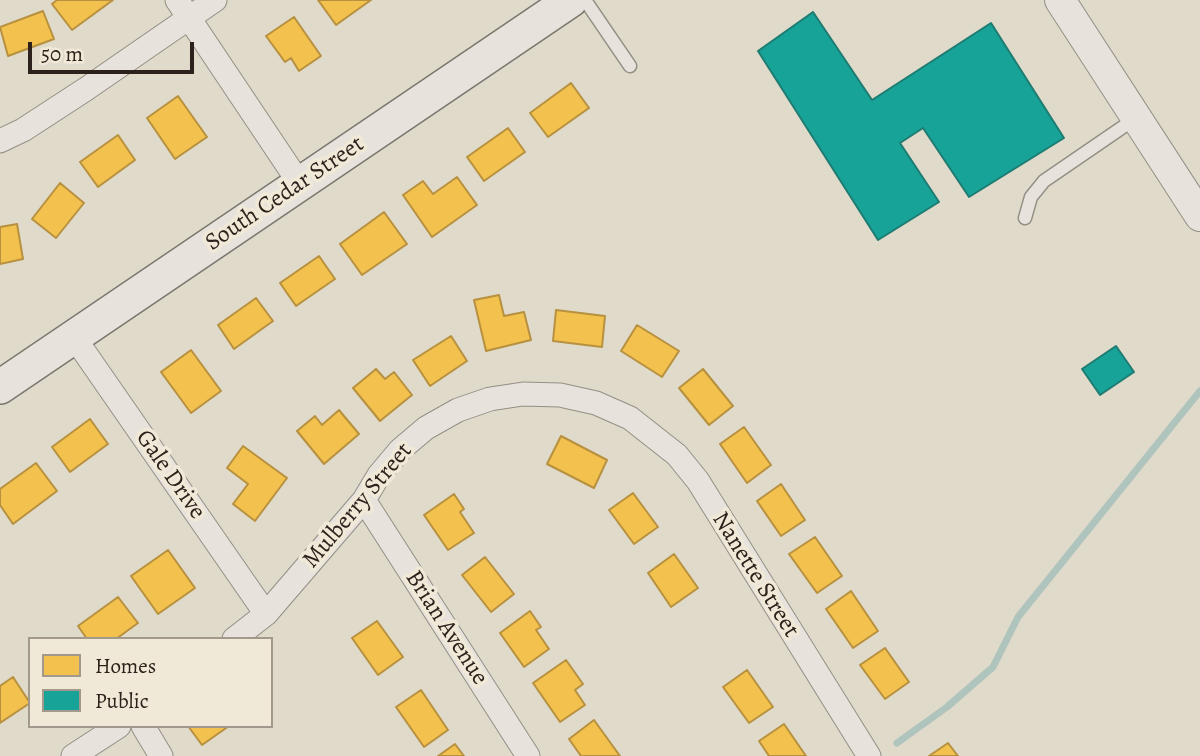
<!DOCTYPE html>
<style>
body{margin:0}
#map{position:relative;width:1200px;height:756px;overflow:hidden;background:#e0daca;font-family:Alegreya,serif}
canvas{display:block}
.legend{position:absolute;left:28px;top:637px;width:245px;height:91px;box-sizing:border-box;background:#f0e9d7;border:2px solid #a2998c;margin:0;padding:9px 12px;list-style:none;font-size:21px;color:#2d211b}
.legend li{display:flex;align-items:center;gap:14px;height:35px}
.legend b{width:35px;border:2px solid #a2998c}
.scale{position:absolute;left:28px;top:42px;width:166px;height:32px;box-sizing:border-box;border:4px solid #2d211b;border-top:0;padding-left:9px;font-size:21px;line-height:24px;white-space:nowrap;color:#2d211b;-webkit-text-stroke:5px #f0e9d7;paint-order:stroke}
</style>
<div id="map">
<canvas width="1200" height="756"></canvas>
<ul class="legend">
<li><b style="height:19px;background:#f2c14e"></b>Homes</li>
<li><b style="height:19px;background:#17a398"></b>Public</li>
</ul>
<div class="scale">50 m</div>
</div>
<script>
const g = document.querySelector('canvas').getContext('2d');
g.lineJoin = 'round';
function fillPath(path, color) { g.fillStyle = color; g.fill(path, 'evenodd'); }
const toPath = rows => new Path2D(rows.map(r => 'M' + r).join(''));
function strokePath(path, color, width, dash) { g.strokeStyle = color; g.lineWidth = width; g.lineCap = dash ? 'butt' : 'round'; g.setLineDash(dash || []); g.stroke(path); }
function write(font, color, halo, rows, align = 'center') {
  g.font = font + ' Alegreya,serif'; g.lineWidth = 7; g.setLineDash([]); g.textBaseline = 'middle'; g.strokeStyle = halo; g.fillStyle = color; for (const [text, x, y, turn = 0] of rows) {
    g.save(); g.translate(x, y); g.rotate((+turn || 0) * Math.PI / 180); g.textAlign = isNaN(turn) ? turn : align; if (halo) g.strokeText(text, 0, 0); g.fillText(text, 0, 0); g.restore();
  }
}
const homes = toPath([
 [57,0,113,0,72,30,52,4,57,0],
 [318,0,371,0,336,25,318,0],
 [43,11,54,39,8,56,0,27,43,11],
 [294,17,321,56,299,71,291,58,285,62,266,36,294,17],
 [571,83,589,108,548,137,530,113,571,83],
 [178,96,207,137,175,159,147,118,178,96],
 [508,128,525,152,484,181,467,157,508,128],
 [118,135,135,160,98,187,80,162,118,135],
 [457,177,477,205,432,237,403,195,423,181,433,194,457,177],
 [60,183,84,203,56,238,32,219,60,183],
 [384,212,407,244,362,275,340,244,384,212],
 [17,224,23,259,0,264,0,227,17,224],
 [319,256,335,279,296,306,280,283,319,256],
 [499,295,504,316,524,312,531,340,486,351,474,300,499,295],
 [256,298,273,321,234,349,218,325,256,298],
 [556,310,605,316,602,347,553,341,556,310],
 [637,325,679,351,662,377,621,351,637,325],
 [451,336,467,361,430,386,413,360,451,336],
 [191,350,221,391,191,413,161,372,191,350],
 [376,369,385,379,394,372,412,395,380,421,353,388,376,369],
 [703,369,733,406,709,425,679,388,703,369],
 [339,410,359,434,324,464,297,431,315,416,322,425,339,410],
 [90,419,108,444,70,472,52,447,90,419],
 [744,427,771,465,747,483,720,444,744,427],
 [561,436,607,460,594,488,547,464,561,436],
 [243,446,287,478,255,521,233,504,248,484,227,468,243,446],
 [36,463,57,491,13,524,0,505,0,489,36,463],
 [781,484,805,520,781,536,757,501,781,484],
 [633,493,658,527,634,544,609,510,633,493],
 [454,494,464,509,460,512,474,533,448,550,424,515,454,494],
 [815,537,842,576,817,593,789,554,815,537],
 [168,550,195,588,158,614,131,576,168,550],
 [674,554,698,588,671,607,648,573,674,554],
 [485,557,514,594,491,612,462,575,485,557],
 [851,591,878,631,853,648,826,609,851,591],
 [118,597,138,623,116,639,87,639,78,626,118,597],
 [530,611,541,627,536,630,549,649,524,667,500,633,530,611],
 [377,621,403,657,378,675,352,638,377,621],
 [885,648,909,682,885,699,860,665,885,648],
 [566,660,583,684,575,690,585,705,560,722,533,683,566,660],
 [747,670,773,707,749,723,723,687,747,670],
 [13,677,30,703,0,723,0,686,13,677],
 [421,690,448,730,424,747,396,707,421,690],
 [594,720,620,756,581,756,569,739,594,720],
 [784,724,806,756,769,756,759,741,784,724],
 [188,726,229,726,202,745,188,726],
 [948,743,958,756,929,756,948,743],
 [455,744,464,756,438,756,455,744]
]);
fillPath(homes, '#f2c14e');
strokePath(homes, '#b7913f', 2);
const public = toPath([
 [813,12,872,100,991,23,1064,138,969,197,923,128,900,143,939,202,878,240,758,51,813,12],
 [1116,346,1134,372,1100,395,1082,369,1116,346]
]);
fillPath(public, '#17a398');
strokePath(public, '#1e7c72', 2);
strokePath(toPath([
 [897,743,947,707,993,667,1018,617,1200,391]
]), '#aec4bd', 7);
const service = toPath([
 [585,0,630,66],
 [1025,218,1031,197,1044,181,1136,118]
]);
const minor = toPath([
 [177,0,300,184],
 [0,141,23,130,86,89,215,0],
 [74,337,266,614],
 [364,500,528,756],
 [234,639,266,614,364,500,379,475,400,450,426,428,458,410,490,399,523,394,560,395,596,403,630,418,677,455,698,481,869,756],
 [143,726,161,756],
 [73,756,119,726]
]);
const tertiary = toPath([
 [1060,0,1200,216]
]);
const secondary = toPath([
 [0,387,571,0]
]);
strokePath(service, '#948e85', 15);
strokePath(minor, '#948e85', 25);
strokePath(tertiary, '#948e85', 32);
strokePath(secondary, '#7a756d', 36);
strokePath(service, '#e7e3dc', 12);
strokePath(minor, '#e7e3dc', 23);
strokePath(tertiary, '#e7e3dc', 30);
strokePath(secondary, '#e7e3dc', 33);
write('24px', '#2d211b', '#f0e9d7', [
 ["South Cedar Street",285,194,-34],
 ["Gale Drive",170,475,55],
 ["Mulberry Street",358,506,-50],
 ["Nanette Street",755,575,58],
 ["Brian Avenue",446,628,57]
]);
</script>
